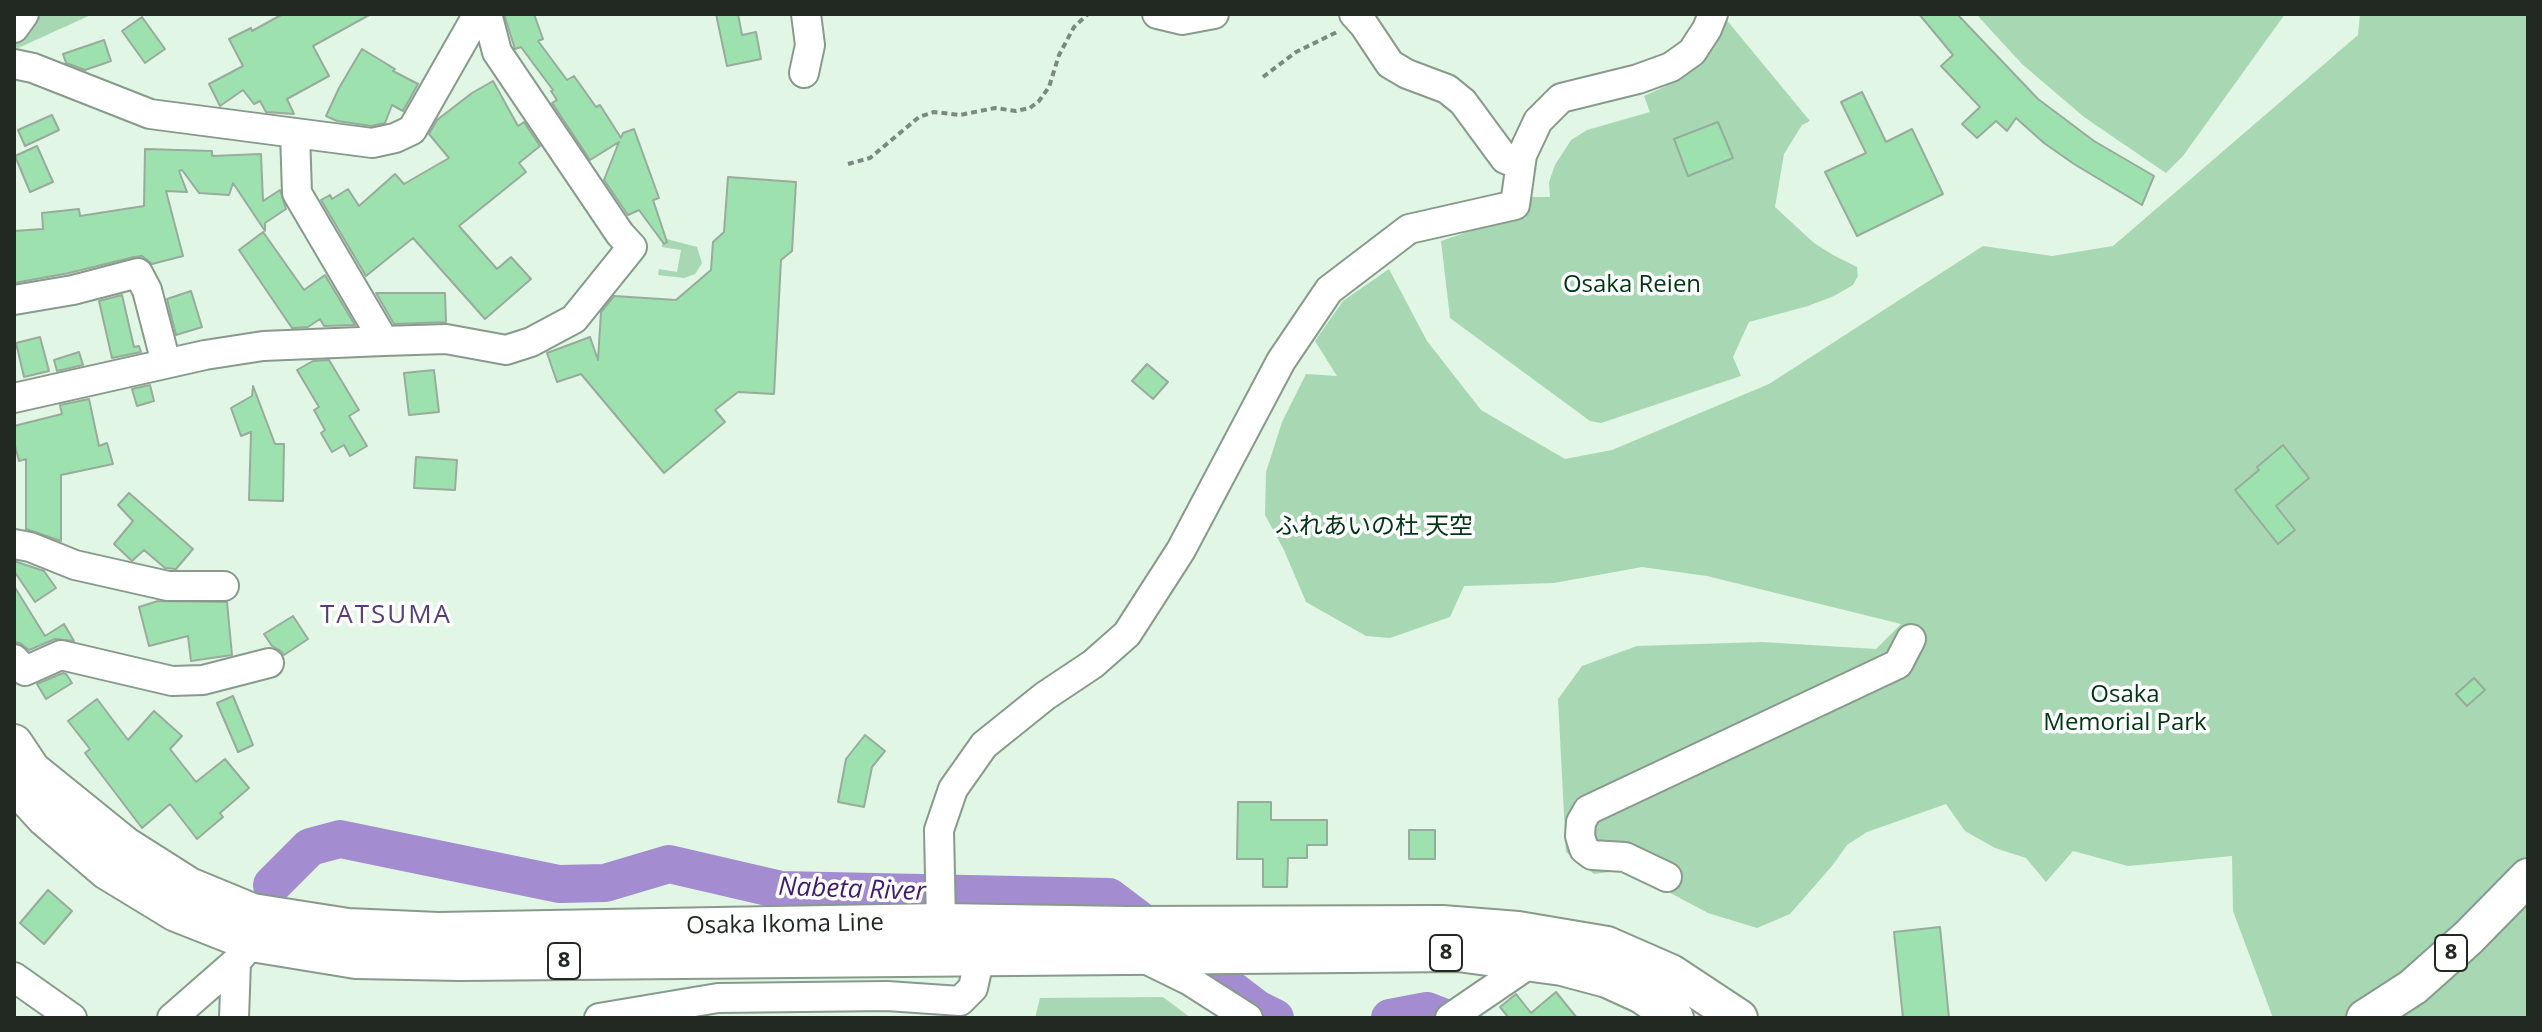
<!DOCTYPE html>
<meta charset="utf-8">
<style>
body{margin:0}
#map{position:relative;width:2542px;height:1032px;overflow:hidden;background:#e1f6e5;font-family:"Open Sans",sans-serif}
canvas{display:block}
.frame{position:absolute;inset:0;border:16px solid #212922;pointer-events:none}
</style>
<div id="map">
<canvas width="2542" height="1032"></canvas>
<div class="frame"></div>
</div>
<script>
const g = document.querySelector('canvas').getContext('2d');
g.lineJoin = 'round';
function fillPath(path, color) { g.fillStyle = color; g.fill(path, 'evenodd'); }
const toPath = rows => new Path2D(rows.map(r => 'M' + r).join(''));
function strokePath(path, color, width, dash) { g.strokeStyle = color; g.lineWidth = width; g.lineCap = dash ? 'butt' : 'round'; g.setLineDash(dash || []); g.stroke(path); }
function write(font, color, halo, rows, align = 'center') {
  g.font = font + ' "Open Sans","Noto Sans JP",sans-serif'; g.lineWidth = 7; g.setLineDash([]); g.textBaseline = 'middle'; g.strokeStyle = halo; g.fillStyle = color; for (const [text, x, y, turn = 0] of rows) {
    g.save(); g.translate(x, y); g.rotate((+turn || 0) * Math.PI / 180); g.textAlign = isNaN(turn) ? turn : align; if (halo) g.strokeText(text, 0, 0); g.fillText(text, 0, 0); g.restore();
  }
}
fillPath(toPath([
 [14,14,93,14,18,48,14,47],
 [1976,14,2285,14,2183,156,2166,173,2084,117,2022,64],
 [2360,14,2528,14,2528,1018,2273,1018,2233,911,2232,856,2128,866,2073,851,2046,882,2026,858,1995,848,1965,831,1946,804,1867,832,1847,845,1832,866,1790,914,1757,928,1708,913,1627,870,1594,874,1566,852,1558,699,1582,666,1637,646,1762,642,1876,649,1901,624,1707,576,1642,567,1554,583,1464,586,1450,617,1390,638,1366,636,1306,602,1284,550,1265,515,1266,472,1282,422,1306,374,1337,376,1315,341,1343,301,1389,269,1427,341,1481,410,1565,459,1612,450,1769,384,1983,246,2052,256,2113,246,2358,35],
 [1725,18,1810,121,1802,125,1784,154,1775,207,1814,243,1833,255,1857,267,1858,276,1853,285,1834,296,1808,306,1749,322,1733,357,1741,376,1601,423,1590,421,1450,318,1441,241,1529,211,1531,197,1550,197,1549,182,1555,165,1571,140,1587,130,1650,112,1644,96,1664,87,1695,65,1714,48],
 [663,238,697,247,702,263,695,274,684,278,658,275,659,269,677,272,681,250,662,247],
 [1163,997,1191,1018,1035,1018,1040,998]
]), '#a8d7b3');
strokePath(toPath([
 [272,885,310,847,340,839,559,884,605,883,669,864,781,890,1109,897,1257,1009,1275,1018],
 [1390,1018,1427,1011,1445,1018]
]), '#a48cd0', 38);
const building = toPath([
 [283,14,371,14,313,46,329,76,287,99,294,114,266,112,260,101,254,104,243,90,220,106,209,84,243,66,229,39,251,28,252,31,283,14],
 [504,14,534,14,543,39,538,41,567,80,574,76,596,107,600,105,621,138,623,133,634,129,659,198,653,200,667,242,664,244,639,210,628,215,604,180,619,142,590,160,552,103,557,100,551,91,553,90,521,47,515,49,514,46,504,14],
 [716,14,738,14,742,35,756,32,761,59,727,66,716,14],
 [1919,14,1957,14,2038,99,2094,141,2154,176,2142,205,2074,164,2044,143,2016,118,2007,131,1996,121,1977,138,1962,124,1980,107,1941,66,1953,55,1919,14],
 [142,17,165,49,145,63,122,31,142,17],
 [104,40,111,61,85,70,66,63,63,54,104,40],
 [362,49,395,69,393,71,418,84,403,111,392,105,385,123,371,126,337,121,326,116,339,88,362,49],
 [493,81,518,126,524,122,540,146,519,163,526,172,459,226,497,269,511,257,531,279,485,319,413,238,366,276,321,200,330,195,332,199,348,189,359,206,395,174,404,184,449,158,429,134,437,120,472,93,493,81],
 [1862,92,1886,142,1912,129,1943,194,1857,236,1825,172,1866,153,1841,102,1862,92],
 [52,115,59,130,25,146,18,130,52,115],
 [1718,122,1733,158,1688,176,1674,139,1718,122],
 [37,146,53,182,30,192,15,156,37,146],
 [145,149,212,151,212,156,261,154,263,201,280,190,286,209,265,223,265,231,233,183,229,195,199,193,182,170,179,171,187,192,166,191,183,256,152,264,142,256,134,257,69,273,14,283,14,231,43,229,42,213,79,209,80,216,144,206,145,149],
 [728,177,796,182,792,251,781,260,774,394,738,392,715,410,725,422,664,473,581,374,557,382,547,353,590,337,598,360,601,312,614,296,676,300,711,270,713,242,724,232,728,177],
 [263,232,304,290,325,275,355,325,324,326,320,319,308,327,292,328,239,250,263,232],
 [191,291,202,327,176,335,167,299,191,291],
 [376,293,445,293,446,322,394,324,376,293],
 [122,295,134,347,139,346,141,352,112,358,99,301,122,295],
 [40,337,49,371,24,377,16,343,40,337],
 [79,352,83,365,57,371,54,360,79,352],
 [329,360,359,410,349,416,367,446,350,456,344,445,332,452,321,433,325,430,314,410,319,407,297,370,313,361,329,360],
 [1147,364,1168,382,1153,399,1132,381,1147,364],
 [434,370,439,412,409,415,404,373,434,370],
 [150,385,154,401,137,406,132,389,150,385],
 [253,386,275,444,284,444,283,501,249,500,251,432,241,436,231,408,252,396,253,386],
 [89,399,99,446,107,443,113,464,61,475,61,541,26,529,26,459,19,461,14,442,14,426,62,414,60,405,89,399],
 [2283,445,2309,478,2276,506,2295,530,2278,544,2235,490,2259,470,2257,467,2283,445],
 [416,457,457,460,455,490,414,488,416,457],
 [129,493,193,549,176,569,165,568,144,550,132,561,114,544,133,521,118,505,129,493],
 [14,561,44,571,56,588,35,602,14,571,14,561],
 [14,586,45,636,64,624,74,641,55,639,29,650,20,643,15,642,14,586],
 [158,601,227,602,232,655,191,661,188,636,149,646,139,607,158,601],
 [293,616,308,639,284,655,281,651,272,646,264,634,293,616],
 [63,673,66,674,72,683,46,699,37,684,63,673],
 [2474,678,2485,690,2467,706,2456,694,2474,678],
 [233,696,253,745,238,752,217,703,233,696],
 [97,699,128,740,154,711,182,736,170,749,196,782,225,759,249,788,220,813,223,817,197,839,170,804,142,828,85,753,90,749,68,721,97,699],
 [865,735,885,751,872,767,864,807,838,802,846,759,865,735],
 [1238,802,1271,802,1271,820,1327,820,1327,845,1307,845,1307,858,1288,858,1287,887,1263,887,1263,859,1237,859,1238,802],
 [1409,830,1435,830,1435,859,1409,859,1409,830],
 [48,890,72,911,44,944,20,923,48,890],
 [1940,927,1949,1018,1903,1018,1894,932,1940,927],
 [1556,992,1577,1018,1509,1018,1500,1007,1516,994,1531,1013,1556,992]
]);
fillPath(building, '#9de2ae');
strokePath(building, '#98ab9c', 2);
const minor = toPath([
 [1157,14,1182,20,1214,14],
 [1354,14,1364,25,1390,64,1407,74,1447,89,1463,102,1505,159,1520,165],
 [14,28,24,14],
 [14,64,33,68,150,114,372,143,395,138,412,130,478,14],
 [804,73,810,45,806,14],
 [14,300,73,290,138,273,147,290,166,363],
 [384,341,446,339,506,350,531,342,574,319,632,247,620,234,497,52,489,21,483,14],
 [14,398,205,355,263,346,384,341,297,193,295,133],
 [14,544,30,547,75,565,168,586,224,586],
 [14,659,25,671,61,655,172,681,203,680,269,663],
 [1667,877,1625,857,1592,855,1584,849,1580,836,1581,822,1588,810,1898,664,1911,639],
 [941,922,939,830,953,789,984,745,1045,696,1093,664,1127,634,1181,550,1281,361,1329,290,1409,229,1515,205,1522,155,1538,121,1561,98,1638,79,1671,67,1692,52,1707,29,1713,14],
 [1141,957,1190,981,1248,1018],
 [14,977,72,1018],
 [172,1018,236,962,252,943],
 [234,1018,236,962],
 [599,1018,718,998,887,996,960,1001,973,988,980,956],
 [1450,1018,1532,962]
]);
const major = toPath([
 [14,743,32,770,126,846,189,886,252,912,348,927,438,931,941,922,1128,925,1442,924,1518,930,1607,945,1671,973,1739,1018],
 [14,784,45,818,107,871,176,913,252,943,356,960,460,962,1458,953,1562,967,1607,979,1642,995,1675,1018],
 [2365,1018,2413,987,2468,938,2528,877]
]);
strokePath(minor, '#879a8b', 32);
strokePath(major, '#879a8b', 40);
strokePath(toPath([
 [1263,77,1296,52,1339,31],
 [848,164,870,158,919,117,934,112,960,115,995,108,1016,111,1030,108,1039,101,1049,87,1059,55,1074,27,1088,14]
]), '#7c8a7e', 4, [6, 4]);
strokePath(minor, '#fff', 28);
strokePath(major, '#fff', 36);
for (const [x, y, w] of [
 [1446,953,32],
 [2451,953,32],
 [564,961,32]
]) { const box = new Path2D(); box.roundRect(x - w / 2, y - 18, w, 36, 6); g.fillStyle = '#fff'; g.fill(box); strokePath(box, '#212922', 2); }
write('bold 22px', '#212922', null, [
 ["8",1446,953],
 ["8",2451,953],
 ["8",564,961]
]);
write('24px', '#003514', '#fff', [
 ["Osaka Reien",1632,285],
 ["ふれあいの杜 天空",1374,527],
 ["Osaka",2125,695],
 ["Memorial Park",2125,723]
]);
write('24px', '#212922', '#fff', [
 ["Osaka Ikoma Line",785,925,-1]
]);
g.letterSpacing = '2px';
write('26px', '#563e7a', '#fff', [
 ["TATSUMA",386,616]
]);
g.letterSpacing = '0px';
write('italic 26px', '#411c6c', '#fff', [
 ["Nabeta River",852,890,2]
]);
</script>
